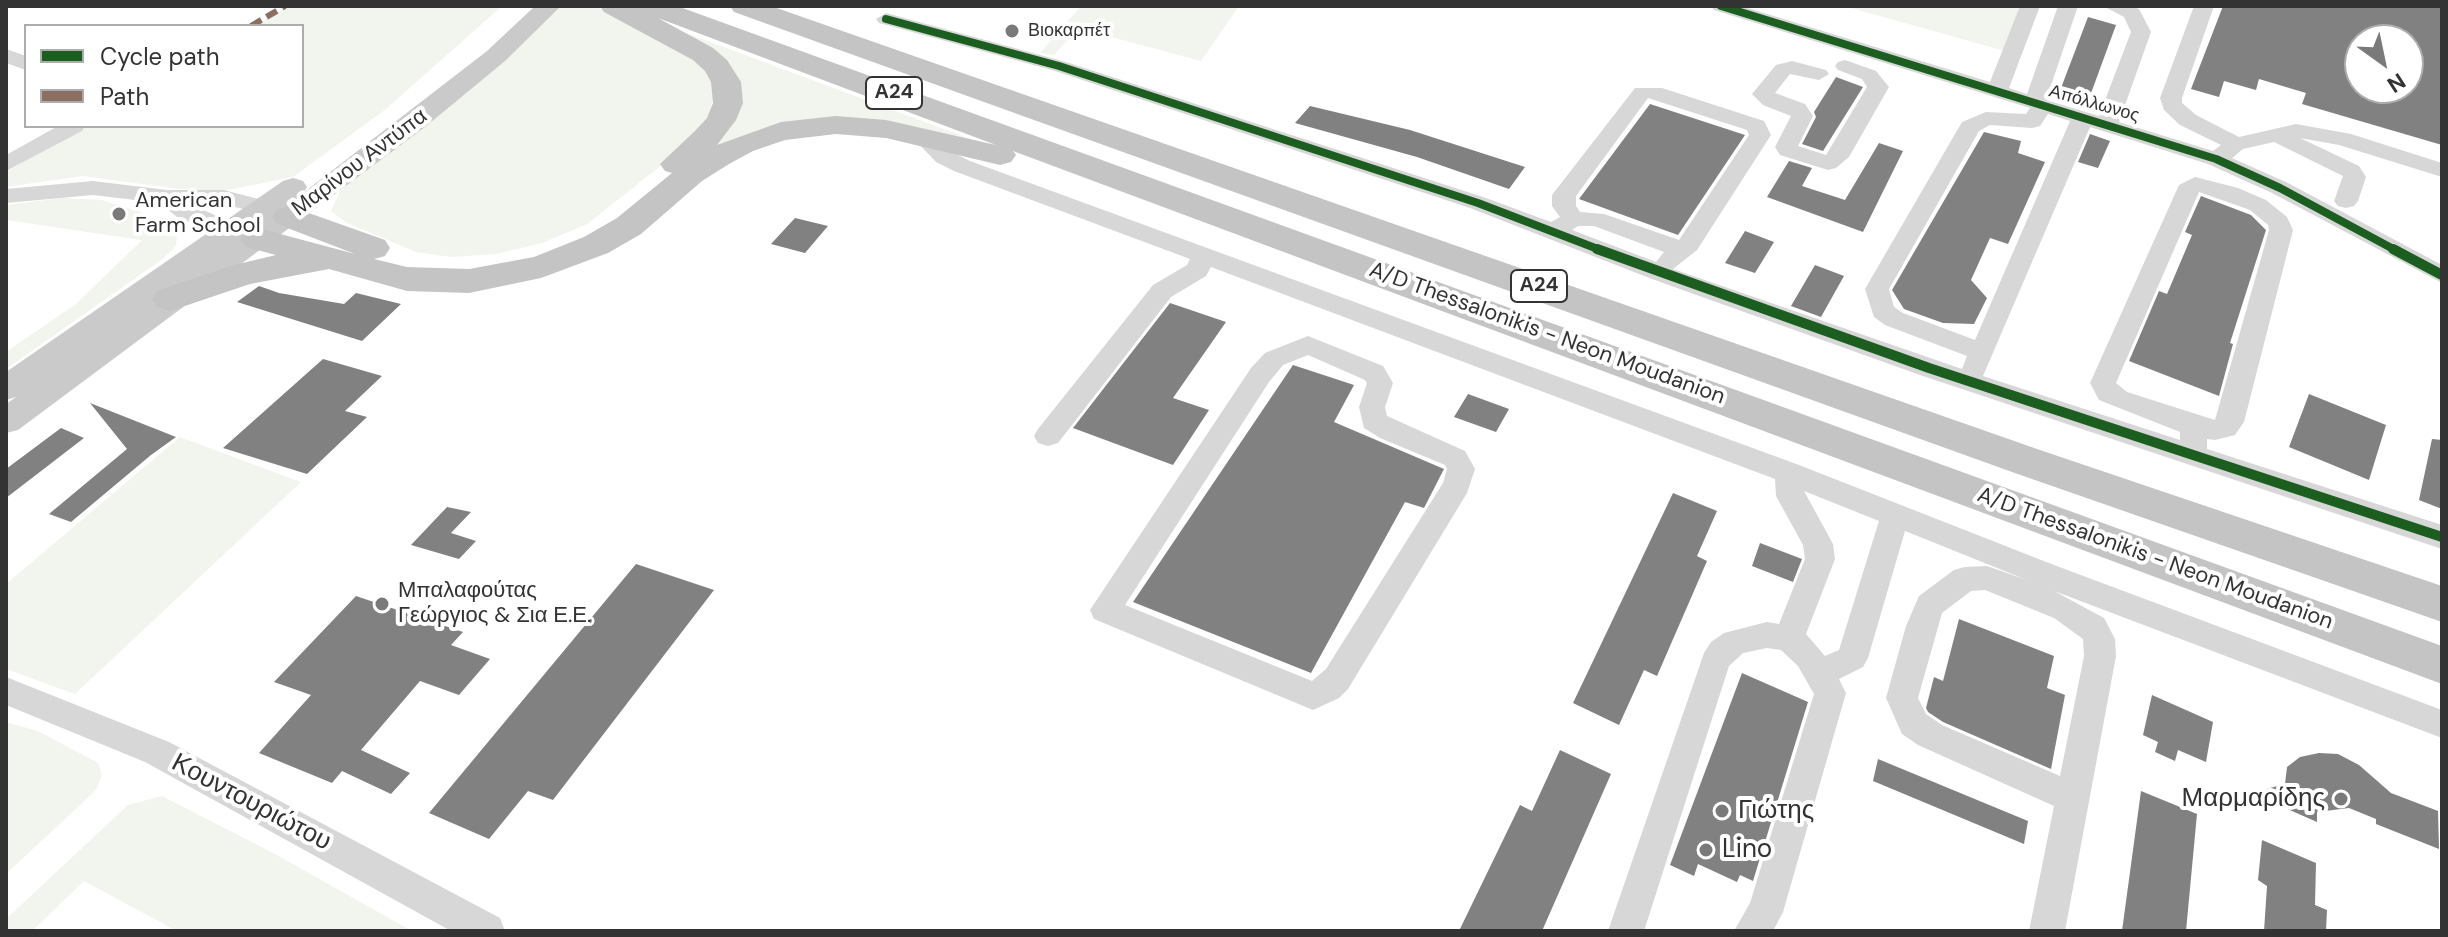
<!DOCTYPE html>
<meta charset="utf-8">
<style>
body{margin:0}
#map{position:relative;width:2448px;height:937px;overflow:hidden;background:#fff;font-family:"DM Sans",sans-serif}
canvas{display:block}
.frame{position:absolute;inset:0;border:8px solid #333;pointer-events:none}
.legend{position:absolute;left:24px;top:24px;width:280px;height:104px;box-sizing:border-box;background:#fff;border:2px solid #adadad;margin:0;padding:10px 14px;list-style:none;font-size:24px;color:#333}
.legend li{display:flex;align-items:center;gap:16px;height:40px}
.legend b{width:40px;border:2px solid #adadad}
.north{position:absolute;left:2344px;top:24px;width:80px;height:80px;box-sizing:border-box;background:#fff;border:2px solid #adadad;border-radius:50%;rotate:147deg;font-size:22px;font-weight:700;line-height:32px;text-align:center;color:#333}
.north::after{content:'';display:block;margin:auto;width:28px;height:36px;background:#7a7a7a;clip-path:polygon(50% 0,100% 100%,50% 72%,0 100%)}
</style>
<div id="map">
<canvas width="2448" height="937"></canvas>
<div class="frame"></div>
<ul class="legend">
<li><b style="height:10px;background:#1b5e20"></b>Cycle path</li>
<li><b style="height:10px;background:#8d6e63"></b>Path</li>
</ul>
<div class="north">N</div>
</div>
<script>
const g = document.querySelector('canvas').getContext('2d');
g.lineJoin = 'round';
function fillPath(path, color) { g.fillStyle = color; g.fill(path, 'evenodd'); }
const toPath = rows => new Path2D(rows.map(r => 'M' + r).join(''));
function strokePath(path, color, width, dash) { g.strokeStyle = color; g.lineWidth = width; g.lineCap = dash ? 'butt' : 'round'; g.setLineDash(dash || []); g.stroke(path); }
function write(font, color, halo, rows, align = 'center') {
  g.font = font + ' "DM Sans",sans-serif'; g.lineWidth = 8; g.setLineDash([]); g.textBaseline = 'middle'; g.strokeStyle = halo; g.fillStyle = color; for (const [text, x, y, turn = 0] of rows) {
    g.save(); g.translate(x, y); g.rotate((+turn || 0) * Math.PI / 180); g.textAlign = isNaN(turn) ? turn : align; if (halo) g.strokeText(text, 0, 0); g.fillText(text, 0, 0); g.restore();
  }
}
fillPath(toPath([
 [289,6,502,6,386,109,293,177,223,191,180,189,82,176,6,187,6,172,84,126,302,126,302,26,255,26],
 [560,6,594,6,610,12,641,27,702,65,712,80,713,98,709,115,686,146,587,224,542,243,496,254,451,257,416,252,347,223,331,211,339,193,353,178],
 [1081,6,1239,6,1201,61,1078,28,1054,55,1040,53],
 [1844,6,2022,6,2005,51],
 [678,30,976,141,861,118,704,158,734,94],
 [63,198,102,200,147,214,177,235,176,246,164,258,6,369,6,352,76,304,142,240,6,220,6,205],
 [180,437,301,482,75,694,6,669,6,584],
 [6,722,38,731,98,763,102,775,96,790,6,874],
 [162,796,273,853,412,931,177,931,84,881,32,931,6,931,6,919,128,805]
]), '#f1f5ed');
fillPath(toPath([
 [2223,6,2442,6,2442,145,2302,104,2306,93,2259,79,2256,90,2224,81,2219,97,2191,89],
 [2360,40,2408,40,2408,88,2360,88],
 [2088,17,2116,25,2090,96,2061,88],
 [1836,77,1863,87,1823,151,1802,144,1816,117,1814,112],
 [1650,104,1745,135,1678,235,1579,199],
 [1310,106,1410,130,1525,167,1509,189,1417,157,1295,123],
 [1984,132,2021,141,2018,153,2045,162,2008,244,1990,238,1971,280,1987,298,1974,324,1943,323,1904,309,1892,290],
 [2090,134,2110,141,2098,168,2078,162],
 [1879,143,1903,151,1863,232,1767,197,1789,161,1812,168,1802,186,1845,200],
 [2201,196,2251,215,2266,230,2230,343,2233,344,2219,396,2129,361,2159,291,2167,294,2192,235,2185,232],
 [795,218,828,226,805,253,771,244],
 [1745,231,1774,242,1755,273,1725,263],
 [1815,265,1844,276,1821,317,1791,306],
 [259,286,279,293,344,304,356,293,401,304,362,341,237,302],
 [1170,303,1226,322,1173,398,1209,410,1173,465,1073,428],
 [323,359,382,376,345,411,367,417,307,474,223,448],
 [1293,365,1354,385,1334,422,1444,469,1424,508,1405,502,1311,673,1133,602],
 [1468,394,1509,409,1496,432,1454,417],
 [2309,394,2386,425,2369,480,2289,447],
 [90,403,176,437,151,455,71,522,49,514,127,449],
 [61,428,84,438,6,498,6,469],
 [2432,439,2442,440,2442,509,2419,500],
 [1673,493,1717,511,1697,556,1707,561,1657,676,1644,670,1619,725,1573,703],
 [447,507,471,512,451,533,476,541,459,559,411,545],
 [1760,543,1802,559,1793,582,1752,566],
 [636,564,714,590,553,800,528,791,489,839,429,813],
 [356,596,463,632,451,645,490,659,459,695,420,681,361,750,410,773,391,794,342,771,332,783,259,753,311,695,274,682],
 [1959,619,2054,656,2047,688,2065,695,2051,769,1943,722,1928,712,1926,708,1934,677,1943,681],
 [1742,673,1808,702,1753,881,1740,875,1737,882,1698,864,1694,876,1670,865],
 [2152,695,2213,722,2206,762,2178,750,2175,761,2155,752,2158,742,2143,735],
 [1560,750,1611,774,1542,931,1459,931,1520,805,1532,811],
 [2319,753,2338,754,2359,765,2391,793,2438,811,2439,849,2376,824,2376,819,2349,808,2317,812,2317,822,2251,793,2285,784,2287,767,2300,757],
 [1878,759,2028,821,2024,844,1873,781],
 [2141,791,2197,814,2186,931,2122,931],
 [2262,840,2316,863,2315,905,2327,910,2326,931,2264,931,2267,886,2258,880]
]), '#818181');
fillPath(toPath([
 [1711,6,1741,6,1990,82,2020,6,2040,6,2009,88,2027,94,2058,6,2078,6,2046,100,2099,116,2131,32,2124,17,2103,6,2131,6,2139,9,2151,32,2119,122,2213,151,2221,145,2180,125,2164,110,2160,98,2194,6,2214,6,2182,98,2182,103,2196,115,2239,137,2296,124,2351,134,2442,163,2442,177,2339,145,2300,138,2359,166,2366,177,2358,201,2354,206,2346,208,2338,206,2334,201,2343,176,2274,142,2243,149,2232,158,2288,183,2442,265,2442,283,2272,193,2208,164,2090,127,1983,376,2180,440,2180,432,2099,400,2090,383,2179,185,2195,177,2238,188,2266,200,2287,217,2293,230,2244,422,2235,435,2215,440,2207,439,2207,449,2442,525,2442,549,1920,375,1652,279,1470,208,1052,70,879,23,876,19,886,13,1066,62,1486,198,1551,222,1560,217,1552,206,1552,195,1635,88,1662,88,1764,121,1771,135,1697,250,1673,269,1962,369,1967,356,1885,325,1874,317,1865,289,1962,122,1986,112,2026,114,2030,108,1714,10,1711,6],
 [1648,98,1747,130,1749,135,1679,240,1604,214,1580,212,1576,206,1576,196,1648,98],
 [2048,114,2070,121,1975,340,1903,313,1894,307,1889,289,1979,131,1990,125,2032,128,2040,126,2048,114],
 [2199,192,2250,210,2268,225,2269,230,2215,420,2127,392,2116,383,2199,192],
 [1578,226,1594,226,1664,252,1656,262,1572,230,1578,226],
 [6,49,26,56,26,70,6,63,6,49],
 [1845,60,1876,71,1889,87,1849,157,1836,168,1828,170,1780,155,1775,147,1791,116,1763,105,1752,94,1776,65,1792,61,1826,70,1829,74,1819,80,1790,74,1775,93,1805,104,1813,116,1798,146,1826,155,1867,87,1862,79,1838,70,1835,66,1838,62,1845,60],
 [58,126,85,126,82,131,6,171,6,155,58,126],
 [925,130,933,132,952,152,970,161,1799,465,2054,565,2442,710,2442,738,2054,591,2104,618,2115,639,2116,656,2065,931,2029,931,2054,806,1918,745,1902,734,1886,698,1906,626,1919,596,1954,570,1965,567,1987,566,2027,580,1905,531,1868,658,1863,667,1839,679,1846,693,1783,912,1773,931,1734,931,1750,903,1814,694,1798,666,1781,650,1767,648,1743,653,1729,666,1644,931,1608,931,1704,653,1711,642,1724,633,1767,622,1779,624,1805,559,1803,545,1776,496,1775,479,1211,267,1206,276,1171,297,1058,443,1048,446,1038,443,1034,436,1038,429,1153,285,1187,265,1190,259,954,171,936,162,917,142,914,137,925,130],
 [1804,491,1879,521,1839,650,1825,656,1806,634,1835,559,1833,544,1804,491],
 [1985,590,2054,618,2083,639,2084,656,2060,776,1942,725,1926,714,1918,698,1942,613,1971,591,1985,590],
 [93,181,167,190,224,190,270,202,274,207,270,212,262,214,224,204,190,204,237,225,241,230,237,235,229,238,177,217,160,203,93,195,6,203,6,189,93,181],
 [1308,336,1383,366,1393,383,1385,407,1387,416,1465,451,1475,469,1467,493,1348,689,1339,698,1313,710,1094,619,1090,610,1251,368,1265,353,1308,336],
 [1308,355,1365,380,1367,383,1359,407,1364,428,1380,438,1445,465,1447,469,1443,483,1326,669,1312,681,1125,605,1269,382,1283,365,1308,355],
 [6,677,169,742,500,918,505,931,451,931,145,762,6,705,6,677]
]), '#d7d7d7');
fillPath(toPath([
 [535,6,561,6,505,61,425,127,18,430,6,433,6,404,16,397,6,400,6,372,283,181,293,178,303,181,307,187,303,193,487,51,535,6]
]), '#cacaca');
fillPath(toPath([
 [600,6,677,6,2442,646,2442,684,1013,151,1016,155,1011,162,1000,165,886,138,836,134,785,140,753,151,729,164,702,181,641,234,608,253,541,278,469,293,407,291,329,269,250,284,170,311,157,307,152,299,157,291,230,266,276,255,246,247,241,239,246,231,258,228,355,254,277,224,272,217,277,210,289,206,385,240,390,248,385,256,374,259,407,267,469,269,534,257,584,237,617,218,672,173,665,171,660,164,695,131,707,118,713,103,711,82,705,71,693,60,604,12,600,6],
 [658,18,996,145,886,120,836,116,781,122,717,145,736,120,743,103,741,82,727,60,713,48,658,18],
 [730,6,771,6,2040,450,2442,586,2442,622,2012,472,734,12,730,6]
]), '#c4c4c4');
strokePath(toPath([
 [251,26,285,6]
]), '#8d6e63', 6, [12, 6]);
strokePath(toPath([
 [1721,6,2216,159,2280,188,2397,251],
 [886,19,1059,66,1478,203,1603,251]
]), '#1b5e20', 8);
strokePath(toPath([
 [1597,249,1929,368,2442,537],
 [2393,249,2442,275]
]), '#1b5e20', 10);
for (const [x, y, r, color] of [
 [1012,31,8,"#7a7a7a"],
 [119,214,8,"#7a7a7a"],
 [382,604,8,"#7a7a7a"],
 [2341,799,8,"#7a7a7a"],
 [1722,811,8,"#7a7a7a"],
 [1706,850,8,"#7a7a7a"]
]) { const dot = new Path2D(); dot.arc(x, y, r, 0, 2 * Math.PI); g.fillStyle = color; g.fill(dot); strokePath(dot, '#fff', 3); }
write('18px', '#333', '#fff', [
 ["Βιοκαρπέτ",1028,31]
], 'left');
write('18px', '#333', '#fff', [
 ["Απόλλωνος",2094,104,16]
]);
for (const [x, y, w] of [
 [894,93,56],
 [1539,286,56]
]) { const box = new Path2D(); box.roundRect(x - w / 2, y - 16, w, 32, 6); g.fillStyle = '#fff'; g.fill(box); strokePath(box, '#333', 2); }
write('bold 20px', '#333', null, [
 ["Α24",894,93],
 ["Α24",1539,286]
]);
write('22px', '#333', '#fff', [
 ["Μαρίνου Αντύπα",360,163,-37],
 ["A/D Thessalonikis - Neon Moudanion",1547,334,20],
 ["A/D Thessalonikis - Neon Moudanion",2155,559,20]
]);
write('22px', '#333', '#fff', [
 ["American",135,201],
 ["Farm School",135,226],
 ["Μπαλαφούτας",398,591],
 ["Γεώργιος & Σια Ε.Ε.",398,616]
], 'left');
write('26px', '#333', '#fff', [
 ["Μαρμαρίδης",2325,799,"right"],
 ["Γιώτης",1738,811],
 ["Lino",1722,850]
], 'left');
write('26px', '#333', '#fff', [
 ["Κουντουριώτου",251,803,28]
]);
</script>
